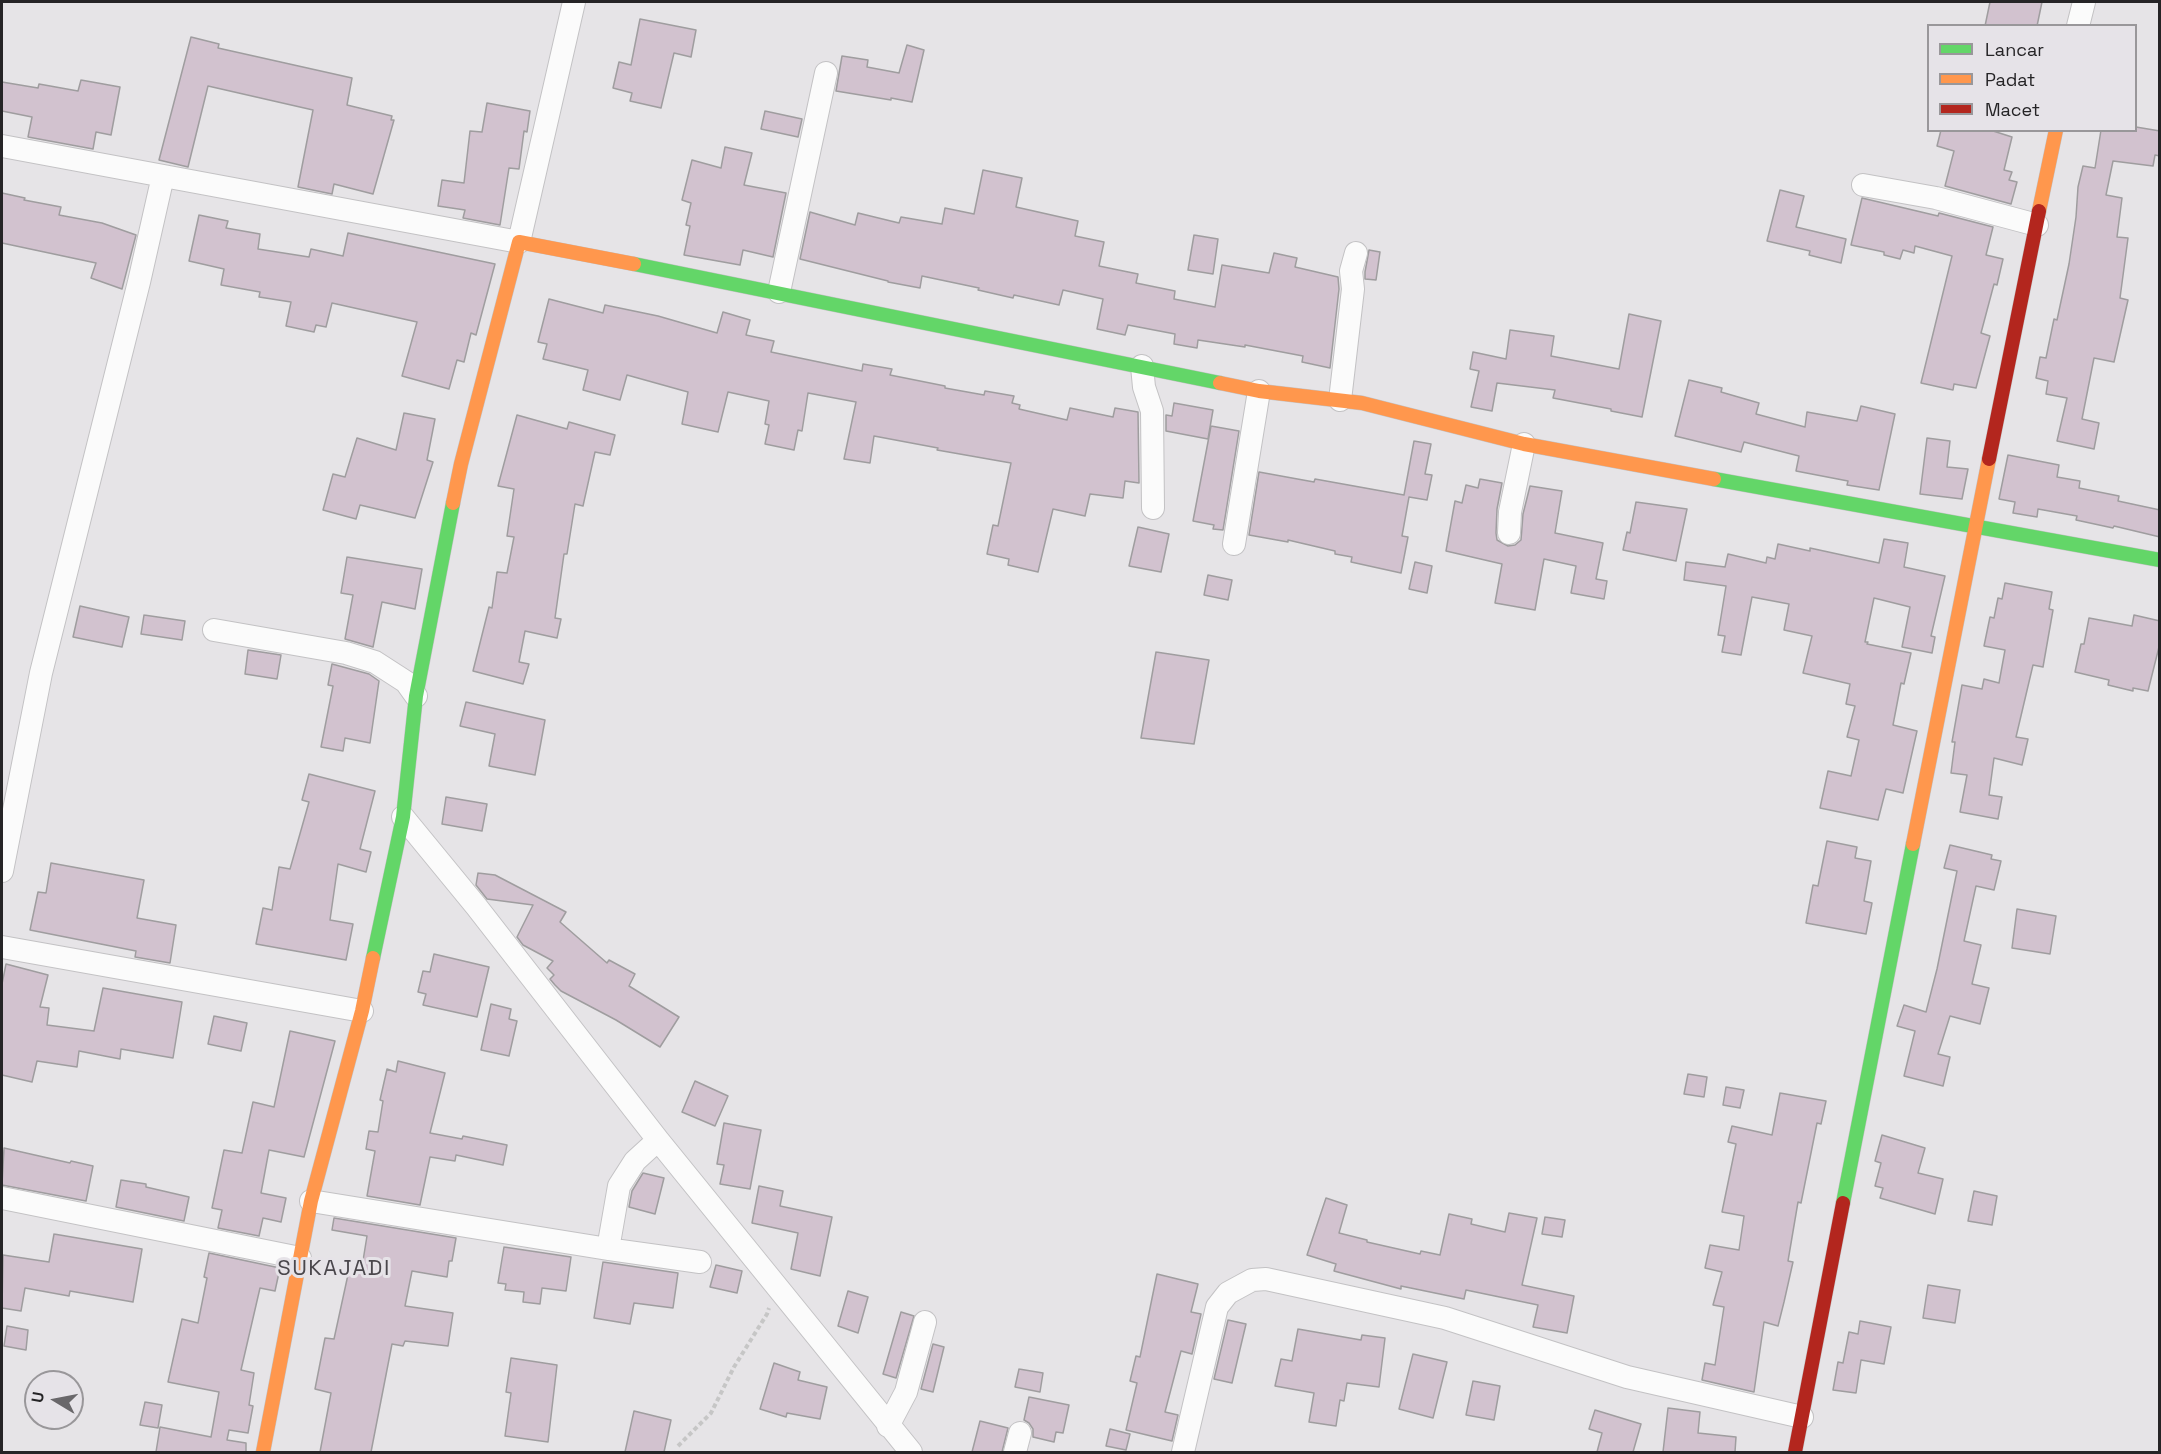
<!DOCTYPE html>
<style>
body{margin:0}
#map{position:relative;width:2161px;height:1454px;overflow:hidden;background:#e6e4e7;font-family:"Space Grotesk",sans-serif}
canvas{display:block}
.frame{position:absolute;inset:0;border:3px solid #252426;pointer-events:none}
.legend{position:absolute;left:1927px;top:24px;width:210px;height:108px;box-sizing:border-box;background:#e6e3e8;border:2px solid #99979a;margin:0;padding:8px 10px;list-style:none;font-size:18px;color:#252426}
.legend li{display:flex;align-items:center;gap:12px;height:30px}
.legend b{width:30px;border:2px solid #99979a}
.north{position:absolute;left:24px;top:1370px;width:60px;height:60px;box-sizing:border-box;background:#e6e3e8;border:2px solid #99979a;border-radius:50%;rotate:280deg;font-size:16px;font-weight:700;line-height:24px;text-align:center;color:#252426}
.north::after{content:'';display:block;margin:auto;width:21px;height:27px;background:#69676a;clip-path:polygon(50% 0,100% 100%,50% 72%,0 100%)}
</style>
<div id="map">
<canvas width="2161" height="1454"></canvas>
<div class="frame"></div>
<ul class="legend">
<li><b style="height:8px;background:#63d668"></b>Lancar</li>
<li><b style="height:8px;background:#ff974d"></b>Padat</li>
<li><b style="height:8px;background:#b3261e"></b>Macet</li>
</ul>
<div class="north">U</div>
</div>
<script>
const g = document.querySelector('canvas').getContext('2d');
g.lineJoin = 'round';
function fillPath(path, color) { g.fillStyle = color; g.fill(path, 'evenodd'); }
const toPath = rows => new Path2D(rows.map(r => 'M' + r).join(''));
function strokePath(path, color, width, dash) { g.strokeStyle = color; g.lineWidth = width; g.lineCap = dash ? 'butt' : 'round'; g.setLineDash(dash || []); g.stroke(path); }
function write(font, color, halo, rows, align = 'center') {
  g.font = font + ' "Space Grotesk",sans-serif'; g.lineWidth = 6; g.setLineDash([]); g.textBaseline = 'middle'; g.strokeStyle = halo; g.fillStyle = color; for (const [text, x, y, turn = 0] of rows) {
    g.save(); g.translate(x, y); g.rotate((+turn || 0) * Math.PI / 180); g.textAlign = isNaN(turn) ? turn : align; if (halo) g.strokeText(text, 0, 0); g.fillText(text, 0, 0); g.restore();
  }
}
const building = toPath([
 [1990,2,2042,2,2037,26,1985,26,1990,2],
 [640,19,696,30,691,57,674,53,661,108,630,101,632,93,613,88,619,62,631,65,640,19],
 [191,37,219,44,218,48,352,78,347,105,392,116,391,120,394,120,373,194,334,184,332,194,298,187,313,110,208,86,188,167,159,160,191,37],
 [907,45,924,50,912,102,891,98,891,100,836,91,842,56,868,60,867,67,899,73,907,45],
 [81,80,120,87,111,135,96,132,93,149,28,137,32,117,2,111,2,82,38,88,39,84,78,91,81,80],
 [487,103,530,111,527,132,524,131,519,169,509,168,500,225,463,218,465,210,438,206,442,180,464,183,470,131,482,132,487,103],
 [765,111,802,119,798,137,761,129,765,111],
 [2136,127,2160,131,2160,156,2155,155,2153,166,2113,161,2106,195,2122,198,2117,237,2128,238,2120,298,2128,300,2114,362,2094,358,2082,419,2099,423,2094,449,2057,441,2067,398,2046,394,2048,381,2036,378,2040,357,2046,358,2054,319,2057,320,2069,264,2076,217,2078,187,2083,166,2095,168,2101,130,2136,130,2136,127],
 [1941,130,1990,130,2012,137,2004,170,2012,172,2009,180,2017,182,2011,204,1945,186,1954,151,1937,146,1941,130],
 [725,147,752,153,744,185,786,193,773,257,743,250,740,265,684,255,690,226,686,225,691,203,682,200,692,160,721,168,725,147],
 [983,170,1022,178,1016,207,1078,221,1075,236,1104,242,1099,266,1138,274,1136,283,1175,291,1174,299,1215,307,1222,265,1269,273,1274,253,1297,258,1295,267,1338,277,1339,289,1330,368,1302,362,1303,356,1245,345,1245,347,1198,340,1197,348,1174,344,1175,334,1128,325,1125,335,1097,329,1103,299,1063,290,1059,305,1014,295,1013,298,978,290,979,288,922,276,920,288,888,282,888,281,800,259,810,212,855,225,858,213,899,223,901,217,942,224,945,208,974,214,983,170],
 [1780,190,1804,196,1796,227,1846,239,1841,263,1809,255,1810,251,1767,241,1780,190],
 [2,193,25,198,24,200,61,207,59,215,102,223,136,235,122,289,91,278,96,263,2,243,2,193],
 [1862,198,1938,216,1939,213,1993,227,1986,255,2003,259,1997,285,1994,284,1981,333,1990,336,1976,388,1954,384,1953,390,1921,383,1952,256,1915,246,1914,253,1903,250,1900,259,1884,255,1884,252,1851,245,1862,198],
 [199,215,228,221,226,228,260,234,258,249,309,257,311,249,343,256,348,233,495,264,476,335,471,333,464,362,457,360,449,389,402,376,417,322,332,303,326,327,316,325,314,332,286,326,291,302,259,297,260,292,221,285,224,269,189,261,199,215],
 [1194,235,1218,239,1213,274,1188,270,1194,235],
 [1369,250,1380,252,1376,280,1365,279,1365,272,1369,250],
 [549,299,603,313,605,305,658,316,717,333,723,312,750,320,746,335,774,341,771,352,862,371,863,364,892,369,890,375,945,386,945,388,984,395,985,391,1014,396,1012,403,1020,405,1019,409,1067,420,1070,408,1113,417,1115,408,1138,412,1139,483,1125,481,1123,498,1090,494,1085,516,1053,509,1038,572,1008,565,1009,559,987,554,993,525,998,526,1011,463,937,450,938,448,874,436,870,463,844,459,856,402,808,393,802,431,798,430,794,450,765,444,769,425,765,424,769,401,728,392,718,432,682,424,688,392,627,375,620,400,583,390,588,370,543,359,547,344,538,342,549,299],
 [1629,314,1661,321,1642,417,1611,411,1611,409,1553,398,1555,390,1497,383,1492,411,1471,407,1479,371,1470,369,1473,352,1506,359,1510,330,1554,336,1551,356,1619,369,1629,314],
 [1689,380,1722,388,1721,392,1759,403,1756,414,1805,427,1807,412,1857,421,1861,406,1895,414,1879,490,1847,485,1848,481,1796,471,1799,456,1744,442,1741,452,1675,436,1689,380],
 [1174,403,1213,410,1208,439,1166,431,1166,415,1172,416,1174,403],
 [404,413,435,419,427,460,433,462,415,518,360,505,356,519,323,510,333,474,345,477,357,438,396,450,404,413],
 [517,415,567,429,569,422,615,435,610,455,595,452,583,506,575,504,567,554,564,554,555,618,561,619,557,638,525,631,519,662,529,664,523,684,473,671,489,607,492,608,497,572,507,573,514,537,507,536,514,489,498,486,517,415],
 [1211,426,1239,431,1223,530,1213,529,1214,525,1193,521,1211,426],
 [1927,438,1950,441,1947,467,1968,469,1962,499,1920,494,1927,438],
 [1414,441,1431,444,1425,474,1432,475,1427,500,1409,497,1402,536,1408,537,1401,573,1351,562,1352,557,1335,554,1335,551,1288,540,1288,542,1249,535,1259,472,1314,482,1315,479,1404,495,1414,441],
 [2008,455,2059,465,2057,477,2080,481,2079,488,2119,496,2118,501,2160,510,2160,537,2114,526,2113,528,2076,520,2077,516,2038,509,2037,517,2013,513,2015,502,1999,499,2008,455],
 [1480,479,1502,483,1497,509,1496,533,1497,540,1508,546,1515,545,1521,540,1523,514,1530,486,1562,491,1555,533,1603,543,1596,579,1607,581,1604,599,1571,593,1576,566,1544,559,1535,610,1495,603,1502,564,1446,551,1455,501,1462,503,1466,485,1478,488,1480,479],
 [1636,502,1687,509,1676,561,1623,550,1627,532,1630,533,1636,502],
 [1138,527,1169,534,1161,572,1129,566,1138,527],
 [1884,539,1908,543,1904,567,1945,576,1931,636,1935,637,1932,653,1902,647,1910,607,1874,598,1865,642,1868,642,1867,644,1911,653,1904,684,1901,683,1893,725,1917,731,1903,793,1886,789,1878,820,1820,808,1828,771,1851,776,1859,740,1847,737,1855,706,1846,704,1850,684,1803,673,1812,636,1784,630,1789,604,1752,597,1741,655,1722,652,1725,636,1718,635,1726,586,1684,580,1686,562,1725,567,1728,554,1766,563,1767,557,1775,559,1778,544,1810,551,1810,548,1879,563,1884,539],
 [347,557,422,569,415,609,382,602,373,647,345,639,353,595,341,593,347,557],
 [1415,562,1432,566,1427,593,1409,589,1415,562],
 [1208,575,1232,580,1228,600,1204,595,1208,575],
 [2005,583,2052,592,2049,609,2053,610,2043,667,2033,665,2016,737,2028,739,2022,765,1994,758,1989,795,2002,797,1998,819,1960,812,1967,775,1951,773,1955,742,1952,742,1962,685,1982,689,1984,679,1999,683,2005,650,1984,646,1990,617,1994,618,1998,598,2002,599,2005,583],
 [80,606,129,617,122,647,73,637,80,606],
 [144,615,185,621,182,640,141,634,144,615],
 [2134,615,2160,621,2160,643,2148,691,2133,688,2133,691,2108,685,2109,680,2075,672,2081,644,2084,644,2089,618,2132,626,2134,615],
 [248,650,281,655,277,679,245,674,248,650],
 [1156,652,1209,660,1194,744,1141,738,1156,652],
 [332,664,369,674,379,681,370,743,345,738,343,751,321,747,333,686,328,685,332,664],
 [466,702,545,720,535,775,489,766,495,734,460,726,466,702],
 [309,774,375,791,360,849,371,852,366,872,338,864,330,920,353,924,346,960,256,944,263,908,272,910,279,867,290,869,309,802,302,800,309,774],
 [446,797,487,804,482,831,442,824,446,797],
 [1827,841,1857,847,1855,858,1871,861,1864,901,1872,903,1866,934,1806,923,1813,885,1818,886,1827,841],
 [1950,845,1992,855,1991,859,2001,861,1994,890,1976,886,1964,941,1981,945,1972,984,1989,988,1980,1024,1950,1016,1938,1054,1950,1057,1943,1086,1904,1076,1915,1031,1897,1026,1904,1005,1926,1012,1937,969,1957,871,1944,868,1950,845],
 [51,863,144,880,137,918,176,925,170,963,135,957,136,951,30,930,38,892,46,893,51,863],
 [478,873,495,875,566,912,560,922,607,963,609,960,635,974,629,986,679,1017,660,1047,616,1020,561,991,555,985,550,979,554,975,547,968,553,961,523,945,517,937,533,905,487,899,476,885,478,873],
 [2017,909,2056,916,2050,954,2012,948,2017,909],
 [434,954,489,967,477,1017,423,1005,426,994,418,992,423,971,430,972,434,954],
 [6,964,48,975,40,1007,49,1008,47,1025,94,1031,103,988,182,1002,173,1058,121,1049,120,1059,79,1051,77,1067,37,1061,32,1082,2,1075,2,984,6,964],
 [491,1004,511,1009,509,1019,517,1021,509,1056,481,1050,491,1004],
 [214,1016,247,1023,241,1051,208,1044,214,1016],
 [290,1031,335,1041,304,1157,269,1150,261,1193,286,1198,281,1222,263,1218,259,1236,218,1228,222,1210,212,1208,224,1150,242,1153,253,1102,274,1107,290,1031],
 [398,1061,445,1073,430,1133,462,1139,463,1136,507,1145,503,1165,456,1155,455,1161,430,1157,420,1205,367,1196,375,1151,366,1149,369,1131,378,1132,383,1101,380,1100,387,1069,396,1072,398,1061],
 [1688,1074,1707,1077,1704,1097,1684,1094,1688,1074],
 [695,1081,728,1096,715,1126,682,1112,695,1081],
 [1726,1087,1744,1090,1740,1108,1723,1105,1726,1087],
 [1780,1093,1826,1101,1821,1124,1817,1123,1801,1203,1798,1202,1788,1261,1793,1262,1784,1302,1778,1326,1764,1322,1754,1392,1702,1380,1705,1363,1715,1365,1724,1307,1713,1305,1722,1272,1705,1268,1710,1245,1739,1250,1744,1216,1722,1212,1736,1144,1728,1142,1732,1126,1772,1135,1780,1093],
 [724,1123,761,1130,750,1189,720,1184,724,1165,717,1164,724,1123],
 [1882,1135,1925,1148,1918,1173,1943,1179,1935,1214,1880,1198,1883,1188,1875,1186,1881,1163,1875,1161,1882,1135],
 [4,1148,70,1163,71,1161,93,1166,86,1201,2,1185,4,1148],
 [643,1173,664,1178,655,1214,629,1207,632,1191,643,1173],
 [121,1180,146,1184,146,1187,189,1197,184,1221,116,1207,121,1180],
 [759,1186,783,1191,780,1206,832,1217,820,1276,791,1269,798,1233,752,1223,759,1186],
 [1974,1191,1997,1196,1992,1225,1968,1221,1974,1191],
 [1326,1198,1347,1205,1339,1233,1367,1240,1367,1242,1420,1254,1421,1251,1440,1255,1449,1214,1472,1219,1471,1224,1505,1232,1509,1213,1537,1218,1522,1285,1574,1296,1567,1333,1533,1327,1538,1305,1466,1290,1464,1299,1401,1286,1401,1289,1334,1271,1336,1264,1307,1255,1326,1198],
 [1545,1217,1565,1220,1562,1237,1542,1234,1545,1217],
 [334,1218,456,1238,452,1261,449,1261,447,1277,412,1271,405,1306,453,1313,448,1346,405,1341,403,1346,392,1344,371,1452,320,1452,331,1393,315,1389,325,1338,334,1339,349,1270,361,1273,367,1236,332,1230,334,1218],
 [54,1234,142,1249,133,1302,70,1291,69,1296,25,1288,21,1311,2,1308,3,1255,49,1262,54,1234],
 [504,1247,571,1257,566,1291,542,1288,540,1304,523,1302,524,1292,505,1290,506,1284,498,1283,504,1247],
 [209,1253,280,1268,275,1291,260,1288,241,1370,254,1373,249,1405,253,1406,248,1433,229,1430,227,1440,246,1443,246,1452,156,1452,160,1427,211,1437,219,1392,168,1382,182,1319,198,1323,207,1278,204,1277,209,1253],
 [603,1262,678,1273,673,1308,634,1303,630,1324,594,1318,603,1262],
 [716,1265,742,1271,737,1293,710,1287,716,1265],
 [1157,1274,1198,1284,1191,1312,1201,1314,1192,1354,1181,1351,1165,1412,1178,1415,1172,1441,1126,1430,1137,1383,1130,1381,1136,1356,1140,1357,1157,1274],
 [1928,1285,1960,1290,1955,1323,1923,1318,1928,1285],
 [848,1291,868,1297,858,1333,838,1326,848,1291],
 [901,1312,914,1316,896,1378,883,1374,901,1312],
 [1228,1320,1246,1324,1232,1383,1214,1379,1228,1320],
 [1860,1321,1891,1327,1884,1364,1861,1360,1856,1393,1833,1390,1838,1362,1843,1363,1849,1332,1858,1334,1860,1321],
 [7,1326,28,1330,26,1350,4,1346,7,1326],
 [1298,1329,1361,1340,1362,1335,1385,1338,1379,1387,1347,1383,1344,1401,1340,1400,1336,1426,1309,1422,1314,1393,1275,1386,1281,1359,1292,1361,1298,1329],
 [933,1344,944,1347,933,1392,921,1389,933,1344],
 [1413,1354,1447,1362,1433,1418,1399,1409,1413,1354],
 [511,1358,557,1365,548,1442,505,1436,511,1393,506,1392,511,1358],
 [774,1363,800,1372,798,1380,827,1387,820,1419,787,1413,786,1417,760,1409,774,1363],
 [1019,1369,1043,1373,1040,1392,1015,1387,1019,1369],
 [1473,1381,1500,1386,1494,1420,1466,1415,1473,1381],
 [1029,1397,1069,1405,1063,1433,1056,1432,1054,1442,1033,1437,1033,1429,1029,1423,1024,1420,1029,1397],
 [145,1402,162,1405,158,1428,140,1425,145,1402],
 [1668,1408,1700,1412,1698,1433,1736,1437,1735,1452,1663,1452,1668,1408],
 [1595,1410,1641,1424,1633,1452,1597,1452,1602,1433,1589,1429,1595,1410],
 [634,1411,671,1420,664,1452,625,1452,634,1411],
 [980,1421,1008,1428,1002,1452,972,1452,980,1421],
 [1110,1429,1130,1434,1126,1450,1106,1446,1110,1429]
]);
fillPath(building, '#d2c2cf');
strokePath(building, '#9f9d9f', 1.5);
const street = toPath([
 [2078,26,2084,2],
 [2,146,519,242,574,2],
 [1863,185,1936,198,2037,225],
 [779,292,826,73],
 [1142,366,1144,387,1152,411,1153,508],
 [1340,400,1353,289,1351,271,1356,253],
 [1509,533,1510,512,1524,444],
 [1234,544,1259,391],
 [214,630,346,653,375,662,406,682,416,696],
 [403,817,476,906,658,1140,911,1452],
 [2,871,41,673,139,282,163,176],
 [2,947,362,1011],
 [2,1198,300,1258],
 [311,1201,608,1249,700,1262],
 [608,1249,619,1186,635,1161,658,1140],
 [888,1426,906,1392,925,1322],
 [1015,1452,1020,1433],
 [1183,1452,1217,1307,1228,1293,1252,1280,1266,1279,1445,1318,1627,1377,1802,1417]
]);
const fast = toPath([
 [634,264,1220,383],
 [1714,479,2160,560],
 [373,958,403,817,416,696,453,503],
 [1843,1203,1913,844]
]);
const slow = toPath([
 [2039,211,2056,130],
 [1220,383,1259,391,1362,403,1524,444,1714,479],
 [453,503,461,464,519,242,634,264],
 [1913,844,1989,459],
 [263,1452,311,1201,362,1011,373,958]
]);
const jam = toPath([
 [1989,459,2039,211],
 [1795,1452,1843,1203]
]);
strokePath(street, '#c3c2c4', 24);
strokePath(fast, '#c3c2c4', 15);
strokePath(slow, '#c3c2c4', 15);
strokePath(jam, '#c3c2c4', 15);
strokePath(toPath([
 [678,1446,711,1413,734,1367,767,1314,769,1308]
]), '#c6c6c6', 4, [4.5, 3]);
strokePath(street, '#fbfbfb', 22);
strokePath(fast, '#63d668', 14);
strokePath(slow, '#ff974d', 14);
strokePath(jam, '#b3261e', 14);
g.letterSpacing = '1.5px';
write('22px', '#4a474c', '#e6e3e8', [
 ["SUKAJADI",334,1269]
]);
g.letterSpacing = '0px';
</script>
